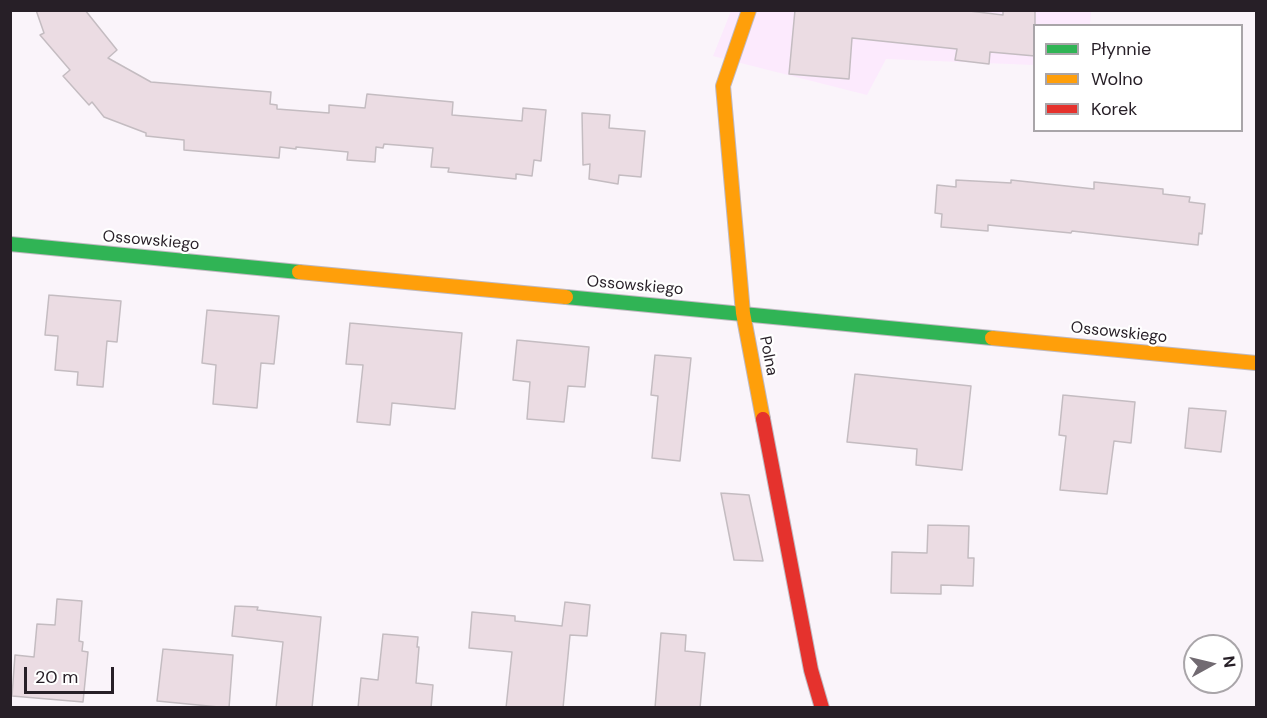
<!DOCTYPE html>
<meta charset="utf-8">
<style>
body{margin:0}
#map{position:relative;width:1267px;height:718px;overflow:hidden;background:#faf4fa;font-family:"DM Sans",sans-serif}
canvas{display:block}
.frame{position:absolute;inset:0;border:12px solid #271f27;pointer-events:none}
.legend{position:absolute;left:1033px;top:24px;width:210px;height:108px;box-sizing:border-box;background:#fff;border:2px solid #a9a5a9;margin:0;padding:8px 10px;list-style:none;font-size:18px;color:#271f27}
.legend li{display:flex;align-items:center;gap:12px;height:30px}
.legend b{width:30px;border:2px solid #a9a5a9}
.north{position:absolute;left:1183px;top:634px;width:60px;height:60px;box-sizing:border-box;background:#fff;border:2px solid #a9a5a9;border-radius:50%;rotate:82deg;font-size:16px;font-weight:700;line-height:24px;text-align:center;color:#271f27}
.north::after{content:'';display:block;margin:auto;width:21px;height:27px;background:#716a71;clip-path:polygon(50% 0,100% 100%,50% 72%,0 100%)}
.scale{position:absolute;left:24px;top:667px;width:90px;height:27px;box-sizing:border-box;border:3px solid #271f27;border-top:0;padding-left:8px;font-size:18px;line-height:21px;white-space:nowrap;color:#271f27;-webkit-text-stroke:4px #fff;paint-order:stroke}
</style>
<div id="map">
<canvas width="1267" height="718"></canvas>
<div class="frame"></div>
<ul class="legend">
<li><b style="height:8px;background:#30b455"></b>Płynnie</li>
<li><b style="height:8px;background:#ff9f0a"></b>Wolno</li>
<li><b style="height:8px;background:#e5322d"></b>Korek</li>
</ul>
<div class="north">N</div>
<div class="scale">20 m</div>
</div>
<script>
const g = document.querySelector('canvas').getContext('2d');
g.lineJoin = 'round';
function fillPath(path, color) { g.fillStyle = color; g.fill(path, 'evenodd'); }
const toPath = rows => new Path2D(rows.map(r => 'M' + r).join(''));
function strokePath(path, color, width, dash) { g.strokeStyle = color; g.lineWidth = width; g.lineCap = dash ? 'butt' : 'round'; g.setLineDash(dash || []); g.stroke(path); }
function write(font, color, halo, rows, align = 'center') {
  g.font = font + ' "DM Sans",sans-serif'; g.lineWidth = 4.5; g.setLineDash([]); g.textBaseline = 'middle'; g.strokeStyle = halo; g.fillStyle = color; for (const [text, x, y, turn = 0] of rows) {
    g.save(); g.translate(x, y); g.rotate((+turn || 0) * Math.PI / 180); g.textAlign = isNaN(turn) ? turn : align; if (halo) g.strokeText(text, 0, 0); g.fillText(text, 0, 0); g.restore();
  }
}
fillPath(toPath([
 [731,11,1091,11,1090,25,1034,26,1034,65,886,59,867,95,713,56]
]), '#fceafd');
const building = toPath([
 [36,10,85,10,117,50,108,58,151,82,271,92,270,104,277,105,277,109,329,113,329,105,365,108,367,94,453,102,452,115,522,121,523,108,546,110,541,161,534,160,532,176,516,174,516,179,448,172,449,168,431,167,433,148,384,144,383,148,376,147,375,162,347,160,348,152,296,147,296,149,280,147,279,158,184,150,184,140,146,136,146,133,104,117,92,102,89,105,63,76,70,70,40,35,44,33,36,10],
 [795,10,961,10,1003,15,1003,10,1035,10,1035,56,990,52,989,64,955,60,957,49,852,38,849,79,789,74,795,10],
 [582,113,610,115,609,128,645,131,641,177,619,175,618,184,589,179,590,164,583,165,582,113],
 [956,180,1011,183,1011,180,1094,189,1094,182,1163,189,1163,194,1190,197,1189,202,1205,204,1202,234,1199,233,1198,245,1072,231,1071,233,988,225,988,231,941,227,942,214,935,213,937,185,956,187,956,180],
 [49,295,121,301,117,342,107,341,103,387,77,385,78,372,55,370,58,336,45,335,49,295],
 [207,310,279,316,274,364,261,363,257,408,213,404,216,365,202,363,207,310],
 [350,323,462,333,455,409,392,403,390,425,357,422,363,365,346,364,350,323],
 [517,340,589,347,585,387,568,386,564,422,527,419,530,382,513,380,517,340],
 [655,355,691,358,680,461,652,458,658,396,651,395,655,355],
 [855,374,971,386,962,470,916,465,917,449,847,442,855,374],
 [1063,395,1135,402,1131,443,1114,441,1107,494,1060,490,1066,436,1059,435,1063,395],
 [1189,408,1226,411,1221,452,1185,448,1189,408],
 [721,493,749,495,763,561,734,560,721,493],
 [928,525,969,526,968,558,974,558,973,586,941,585,941,594,891,593,892,552,927,553,928,525],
 [57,599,82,601,79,641,83,642,82,651,88,652,83,702,12,696,15,655,34,657,37,624,55,625,57,599],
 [565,602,590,605,587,636,570,635,563,708,506,708,512,652,469,648,472,612,515,616,515,621,562,626,565,602],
 [235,606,258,607,257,610,321,617,312,708,276,708,283,642,232,636,235,606],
 [661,633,686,635,685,651,705,653,700,708,655,708,661,633],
 [383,634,418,637,417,647,419,647,416,683,433,685,431,708,358,708,361,678,378,680,383,634],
 [163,649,233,655,229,708,157,701,163,649]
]);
fillPath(building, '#ebdce3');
strokePath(building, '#c4bcc1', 1.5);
const fast = toPath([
 [10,244,299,272],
 [566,297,992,338]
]);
const slow = toPath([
 [749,10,723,86,743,313,763,419],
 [299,272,566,297],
 [992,338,1256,363]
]);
const jam = toPath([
 [763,419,811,670,822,708]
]);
strokePath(fast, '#bfb9c0', 16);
strokePath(slow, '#bfb9c0', 16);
strokePath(jam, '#bfb9c0', 16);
strokePath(fast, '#30b455', 14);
strokePath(slow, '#ff9f0a', 14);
strokePath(jam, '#e5322d', 14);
write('16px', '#271f27', '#fff', [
 ["Ossowskiego",151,241,5],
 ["Ossowskiego",635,286,5],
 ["Ossowskiego",1119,333,6],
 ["Polna",768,356,79]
]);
</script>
